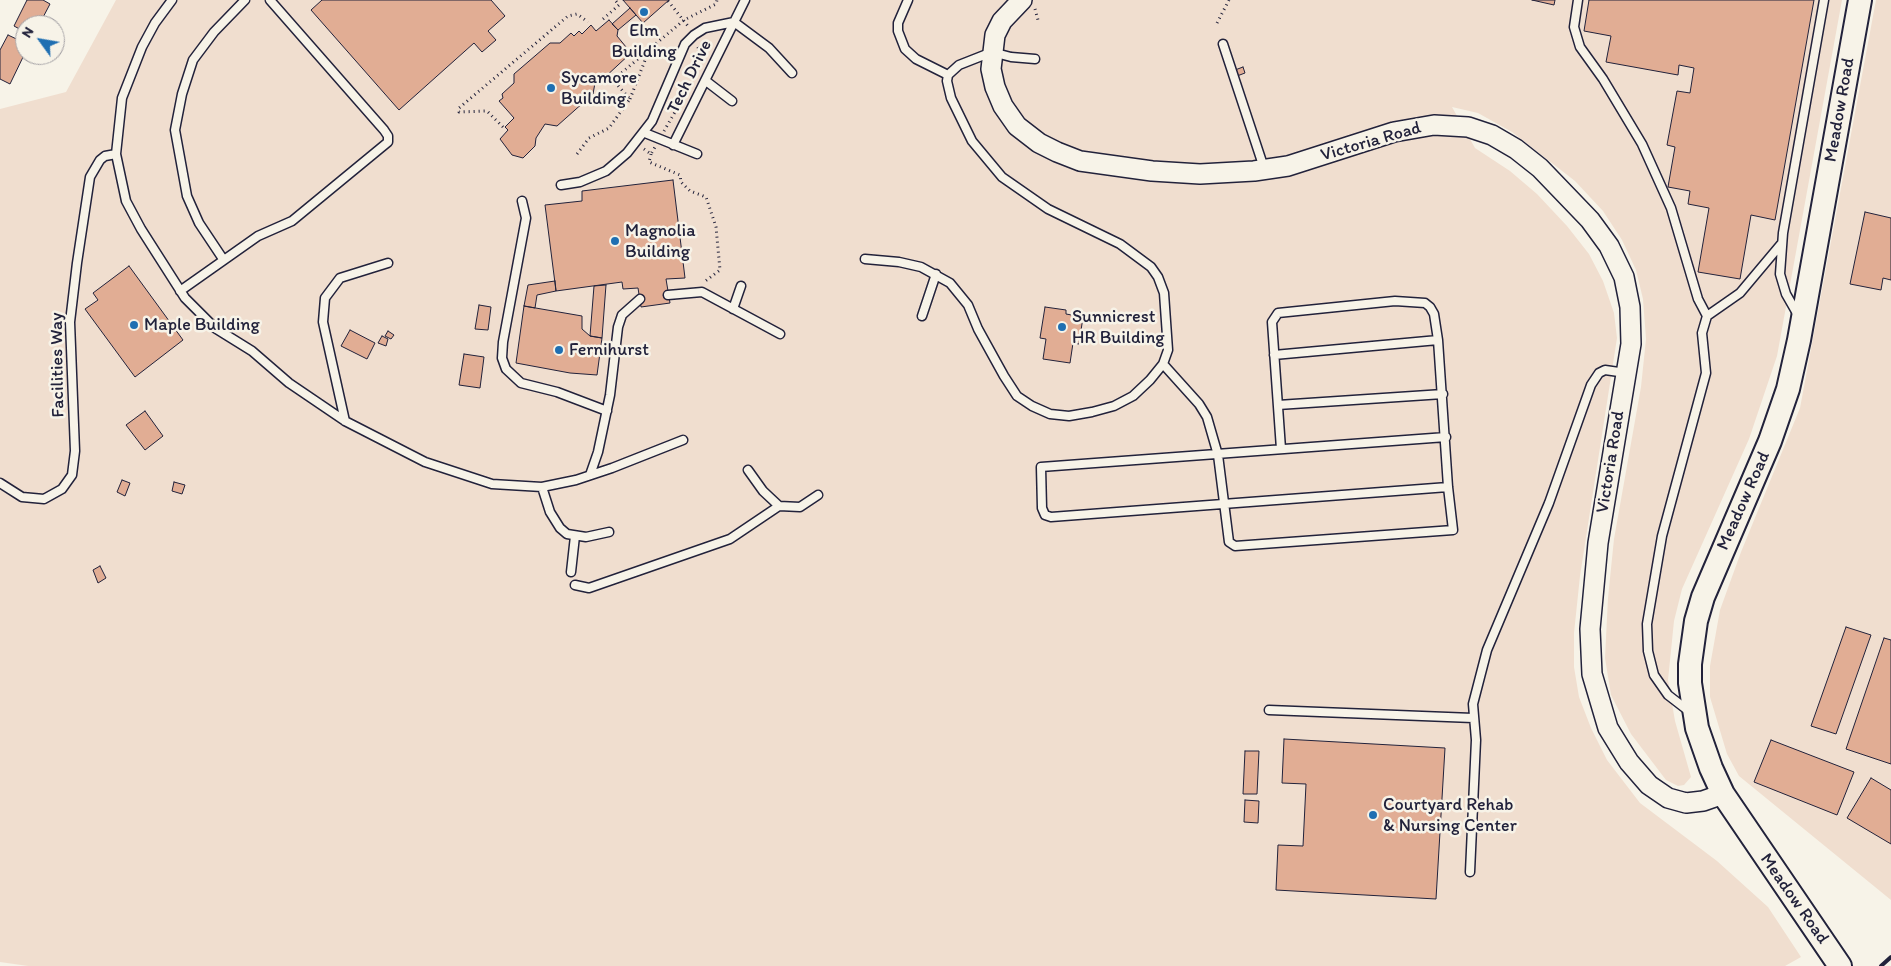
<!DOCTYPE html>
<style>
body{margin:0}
#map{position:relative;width:1891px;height:966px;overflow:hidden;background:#f7f3e8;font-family:Itim,sans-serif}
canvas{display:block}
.north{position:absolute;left:15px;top:15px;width:50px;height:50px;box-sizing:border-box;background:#f7f3e8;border:1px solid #a29fa3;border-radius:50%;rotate:302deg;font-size:14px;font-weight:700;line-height:20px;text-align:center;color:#22223b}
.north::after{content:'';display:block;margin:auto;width:18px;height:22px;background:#1f6fb2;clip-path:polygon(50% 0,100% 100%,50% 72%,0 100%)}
</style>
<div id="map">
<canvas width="1891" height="966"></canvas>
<div class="north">N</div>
</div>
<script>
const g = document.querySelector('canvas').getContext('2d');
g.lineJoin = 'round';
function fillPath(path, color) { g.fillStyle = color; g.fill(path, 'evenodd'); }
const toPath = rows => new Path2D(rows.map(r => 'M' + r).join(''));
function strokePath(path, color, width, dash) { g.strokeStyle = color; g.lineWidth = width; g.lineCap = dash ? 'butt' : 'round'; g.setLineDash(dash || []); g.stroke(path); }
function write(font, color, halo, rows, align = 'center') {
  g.font = font + ' Itim,sans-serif'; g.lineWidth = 5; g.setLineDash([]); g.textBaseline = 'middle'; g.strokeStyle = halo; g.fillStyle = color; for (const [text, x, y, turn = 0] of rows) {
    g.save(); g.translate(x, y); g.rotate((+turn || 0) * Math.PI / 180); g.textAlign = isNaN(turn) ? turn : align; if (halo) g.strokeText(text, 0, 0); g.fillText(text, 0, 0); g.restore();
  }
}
fillPath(toPath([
 [116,0,1842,0,1777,356,1749,439,1682,589,1674,621,1668,680,1675,721,1691,777,1684,785,1678,786,1666,780,1631,734,1611,695,1605,658,1608,598,1614,539,1641,387,1646,339,1643,299,1636,270,1622,240,1603,211,1575,181,1512,132,1478,113,1452,107,1475,148,1510,171,1537,194,1567,226,1589,254,1603,281,1614,313,1617,338,1580,576,1574,633,1574,667,1579,697,1591,728,1607,760,1640,803,1717,861,1768,907,1801,957,1785,966,28,966,0,962,0,109,66,92],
 [1876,0,1891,0,1891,900,1739,776,1727,754,1710,697,1710,666,1720,610,1741,552,1800,408]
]), '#f0decf');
const building = toPath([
 [27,0,43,0,50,4,39,25,25,25,25,32,14,26,27,0],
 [322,0,491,0,505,16,488,31,496,40,482,52,474,43,399,110,311,10,322,0],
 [623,0,669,0,643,23,623,0],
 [1532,0,1555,0,1554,5,1532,0],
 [1589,0,1814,0,1775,220,1751,215,1740,279,1698,272,1709,208,1688,204,1690,191,1668,187,1675,147,1667,145,1677,91,1690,93,1694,68,1679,65,1678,75,1606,62,1611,36,1584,31,1589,0],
 [630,8,636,15,618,30,612,24,630,8],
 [609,20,618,30,617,36,631,53,604,78,600,77,595,83,593,94,557,126,545,124,536,138,535,146,523,158,512,155,500,139,508,130,505,127,514,118,499,101,503,98,502,94,514,83,514,74,550,43,560,43,571,33,574,36,579,31,582,34,591,25,596,31,609,20],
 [8,35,25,43,25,53,10,84,0,79,0,50,8,35],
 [1243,67,1245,73,1237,76,1235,70,1243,67],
 [673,180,685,278,666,279,670,303,641,307,638,288,623,289,622,282,556,291,545,205,582,201,582,191,673,180],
 [1865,212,1891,218,1891,280,1883,278,1881,290,1850,284,1865,212],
 [129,266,183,340,135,377,85,309,98,300,93,293,129,266],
 [555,281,556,291,537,295,535,308,524,306,528,285,555,281],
 [606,285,602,338,590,336,594,286,606,285],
 [479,305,491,307,488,330,475,329,479,305],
 [524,306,582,316,582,329,590,336,602,338,597,375,570,373,516,363,524,306],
 [1045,307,1066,310,1066,314,1083,317,1079,344,1073,343,1070,363,1043,359,1046,339,1040,338,1045,307],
 [350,330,375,343,367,359,341,346,350,330],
 [388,331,394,335,391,339,385,336,388,331],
 [382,336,388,339,386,346,378,343,382,336],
 [464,354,484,357,480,388,459,385,464,354],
 [145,411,163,436,145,450,126,425,145,411],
 [122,480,130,483,125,496,117,492,122,480],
 [174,482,185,485,182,494,172,491,174,482],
 [100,566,106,578,98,583,93,570,100,566],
 [1846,627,1871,635,1836,734,1811,726,1846,627],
 [1884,638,1891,640,1891,764,1846,749,1884,638],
 [1284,739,1445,748,1436,899,1276,890,1278,845,1303,846,1306,784,1282,783,1284,739],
 [1771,740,1854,772,1837,815,1754,782,1771,740],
 [1245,751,1259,751,1257,794,1243,794,1245,751],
 [1871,778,1891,790,1891,844,1847,818,1871,778],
 [1245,800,1259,801,1258,823,1244,822,1245,800]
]);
fillPath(building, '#e1ad94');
strokePath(building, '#22223b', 1);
const service = toPath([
 [172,0,155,23,142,47,122,98,116,154,126,201,141,229,185,298,215,328,252,351,289,383,345,421,425,462,492,484,542,487,576,480,612,468,683,440],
 [908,0,898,23,898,31,905,49,916,59,948,75],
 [1578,0,1574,27,1580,47,1603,79,1642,144,1671,208,1698,299,1707,316,1702,333,1706,373,1662,536,1647,624,1648,651,1654,675,1668,695,1690,712],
 [734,22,769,48,792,73],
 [1223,44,1264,168],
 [706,81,732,101],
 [645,133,697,154],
 [673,145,745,0],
 [561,185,580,182,606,171,627,153,652,121,685,44,694,35,705,28,734,22],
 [522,201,526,218,503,342,502,358,506,369,521,383,557,392,607,411],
 [223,259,199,223,187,196,175,130,182,94,193,60,214,32,245,0],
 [865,259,899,262,921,267,950,283,968,305,978,329,1004,376,1017,396,1032,406,1050,414,1069,416,1092,412,1114,406,1133,396,1150,380,1163,364,1168,350,1164,293,1158,277,1151,267,1120,244,1048,209,1002,177,972,141,951,98,947,81,948,75,959,65,992,52,1011,57,1035,59],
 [180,291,258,236,292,221,388,142,388,136,384,130,270,0],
 [668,295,702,292,780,334],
 [733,309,741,286],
 [1798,315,1786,294,1780,274,1783,233,1824,0],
 [922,316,936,274],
 [1707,316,1740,293,1782,243],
 [1274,355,1438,340],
 [1163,364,1199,404,1207,417,1218,455,1229,542,1235,546,1453,530,1448,487,1438,340,1434,314,1430,307,1425,303,1395,301,1278,313,1272,322,1281,449],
 [1278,405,1443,394],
 [345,421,323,322,325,298,340,278,388,263],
 [1446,437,1041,467,1042,508,1045,515,1051,517,1448,487],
 [748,470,763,491,779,506,800,507,818,495],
 [590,475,598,452,610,395,618,327,622,315,640,299],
 [0,483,22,497,44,499,62,489,72,475,75,451,70,322,77,263,90,177,100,160,105,156,116,154],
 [542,487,550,512,560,528,567,534,586,537,609,532],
 [571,572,575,536],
 [575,585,589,588,730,539,779,506],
 [1269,710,1473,718],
 [1470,872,1476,740,1473,704,1487,650,1549,503,1591,385,1599,373,1605,370,1626,373]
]);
const tertiary = toPath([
 [1022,0,1002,21,995,35,991,69,995,87,1003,106,1017,126,1039,143,1057,152,1080,161,1152,171,1200,174,1254,171,1288,166,1394,132,1434,125,1468,127,1492,135,1516,149,1540,168,1590,220,1609,246,1624,277,1630,307,1631,344,1598,543,1590,629,1592,674,1608,728,1629,762,1649,785,1668,798,1686,803,1703,801,1723,794]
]);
const secondary = toPath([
 [1840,966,1723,794,1711,768,1697,728,1690,683,1690,664,1696,621,1703,597,1770,441,1788,389,1799,340,1860,0]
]);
strokePath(service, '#22223b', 11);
strokePath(tertiary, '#22223b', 22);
strokePath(secondary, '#22223b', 26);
strokePath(toPath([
 [668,1,688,26],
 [1035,9,1038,20],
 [603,19,619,5,615,0],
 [1217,23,1229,0],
 [698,47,702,60],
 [630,99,649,50],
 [503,127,487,111,459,112,459,108,568,16,577,14,588,22],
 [664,131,675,112],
 [644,149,651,154,655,147],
 [577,154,589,138,609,128,630,99,613,80,684,20,716,4,717,0],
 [651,154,649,162,680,175,681,182,690,191,706,197,716,227,720,270,704,282]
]), '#22223b', 3, [1, 4]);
strokePath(service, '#f7f3e8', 8);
strokePath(tertiary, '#f7f3e8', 19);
strokePath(secondary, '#f7f3e8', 22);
strokePath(toPath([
 [1881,966,1891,957]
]), '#22223b', 4);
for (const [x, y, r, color] of [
 [644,12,5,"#1f6fb2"],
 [551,88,5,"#1f6fb2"],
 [615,241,5,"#1f6fb2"],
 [134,325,5,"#1f6fb2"],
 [1062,327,5,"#1f6fb2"],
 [559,350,5,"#1f6fb2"],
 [1373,815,5,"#1f6fb2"]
]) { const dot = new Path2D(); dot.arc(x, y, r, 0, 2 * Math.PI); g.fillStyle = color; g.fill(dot); strokePath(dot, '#f7f3e8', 2); }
write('18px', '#22223b', '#f7f3e8', [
 ["Elm",644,31,"center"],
 ["Building",644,52,"center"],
 ["Sycamore",561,78],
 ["Building",561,99],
 ["Magnolia",625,231],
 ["Building",625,252],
 ["Sunnicrest",1072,317],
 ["HR Building",1072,338],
 ["Maple Building",144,325],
 ["Fernihurst",569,350],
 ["Courtyard Rehab",1383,805],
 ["& Nursing Center",1383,826]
], 'left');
write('18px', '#22223b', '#f7f3e8', [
 ["Tech Drive",690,77,-64],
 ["Meadow Road",1840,110,-80],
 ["Victoria Road",1371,142,-16],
 ["Facilities Way",58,365,-91],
 ["Victoria Road",1611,462,-81],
 ["Meadow Road",1744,501,-66],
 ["Meadow Road",1794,899,55]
]);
</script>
